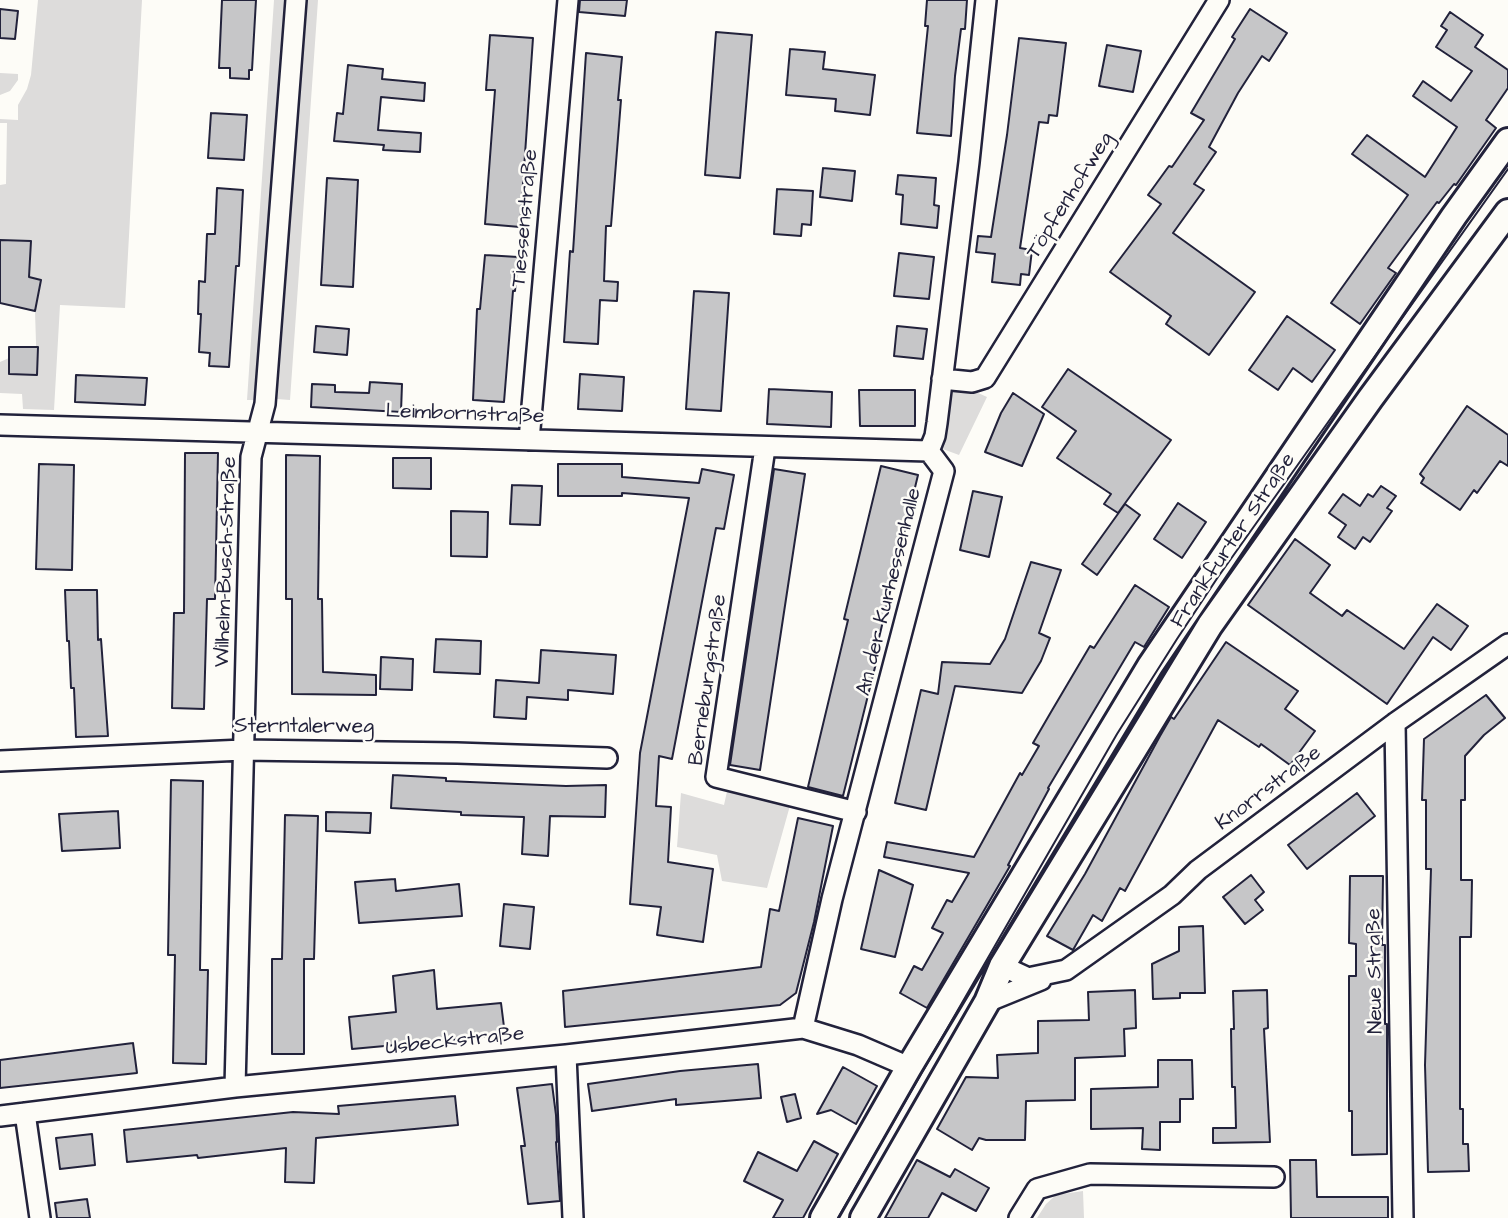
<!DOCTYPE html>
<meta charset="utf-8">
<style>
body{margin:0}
canvas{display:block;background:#fdfcf7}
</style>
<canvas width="1508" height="1218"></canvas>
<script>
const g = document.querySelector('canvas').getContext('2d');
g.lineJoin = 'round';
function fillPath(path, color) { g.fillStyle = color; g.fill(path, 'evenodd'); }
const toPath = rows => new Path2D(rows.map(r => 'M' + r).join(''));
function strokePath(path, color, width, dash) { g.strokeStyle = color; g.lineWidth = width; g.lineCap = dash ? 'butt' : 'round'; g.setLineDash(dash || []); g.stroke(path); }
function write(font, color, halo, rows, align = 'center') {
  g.font = font + ' "Architects Daughter",sans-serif'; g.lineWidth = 5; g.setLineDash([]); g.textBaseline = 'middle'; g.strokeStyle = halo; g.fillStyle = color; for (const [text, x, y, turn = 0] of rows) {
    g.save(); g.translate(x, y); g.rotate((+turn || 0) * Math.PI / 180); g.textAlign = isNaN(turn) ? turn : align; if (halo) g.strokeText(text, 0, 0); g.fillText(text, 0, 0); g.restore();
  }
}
fillPath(toPath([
 [38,0,142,0,125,308,60,305,54,410,23,409,22,394,0,393,0,362,9,358,9,374,37,375,35,311,41,280,19,274,0,240,0,185,6,184,7,123,0,123,0,119,18,120,18,105,27,89,31,75],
 [274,0,286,0,259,400,247,400],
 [305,0,318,0,290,400,277,399],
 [0,73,18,74,18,80,10,91,0,95],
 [967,388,987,397,959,455,940,448,946,398,957,389],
 [728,787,791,802,767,888,722,881,717,855,677,847,681,793,724,805],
 [1083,1191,1084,1218,1037,1218,1046,1204,1056,1195]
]), '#dddcdb');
const building = toPath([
 [222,0,256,0,252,70,249,70,249,79,230,78,230,68,219,68,222,0],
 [580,0,627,0,625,16,579,12,580,0],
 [927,0,967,0,965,29,961,29,955,76,951,136,917,133,928,26,925,26,927,0],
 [0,9,18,11,15,39,0,38,0,9],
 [1250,9,1287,33,1269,61,1262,56,1238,93,1209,147,1216,152,1194,184,1204,190,1173,233,1255,292,1209,355,1166,324,1171,316,1110,272,1161,204,1148,195,1169,166,1172,167,1204,120,1191,113,1235,39,1232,37,1250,9],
 [1450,12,1483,35,1475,47,1508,70,1508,88,1486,120,1496,128,1456,185,1454,184,1439,203,1437,202,1388,268,1396,273,1360,324,1331,303,1408,195,1352,154,1367,135,1425,177,1457,127,1413,96,1423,81,1451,101,1472,71,1436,47,1447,30,1441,26,1450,12],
 [716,32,752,35,740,178,705,175,716,32],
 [490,35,533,38,520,227,485,224,495,90,486,90,490,35],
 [1019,38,1066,43,1057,116,1049,115,1048,123,1039,122,1020,248,1032,250,1029,275,1021,274,1020,285,992,282,995,254,976,252,978,236,991,237,1007,135,1019,38],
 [1107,45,1141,51,1133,92,1099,86,1107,45],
 [790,49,825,52,823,69,875,75,870,115,835,111,836,99,786,95,790,49],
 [586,53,622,57,618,100,621,100,611,226,606,226,604,281,618,282,617,301,600,300,598,344,564,342,570,251,573,252,586,53],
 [348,65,383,69,382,79,425,83,424,101,381,97,378,130,421,133,420,152,383,150,384,145,334,141,337,113,343,114,348,65],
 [211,113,247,115,244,160,208,158,211,113],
 [823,168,855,171,852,201,820,197,823,168],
 [898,175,936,178,934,205,939,206,937,228,901,224,903,195,896,194,898,175],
 [327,178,358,180,353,287,321,285,327,178],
 [217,188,243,190,239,266,236,266,229,367,209,366,210,353,199,352,201,314,198,314,199,281,205,282,207,234,215,234,217,188],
 [777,189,813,191,811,225,802,224,801,236,774,234,777,189],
 [0,240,31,241,29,277,41,280,35,311,0,303,0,240],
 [899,253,934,257,929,299,894,296,899,253],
 [485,255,518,257,515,291,513,291,504,402,473,400,477,309,480,309,485,255],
 [694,291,729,293,721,411,686,409,694,291],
 [1287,316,1335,350,1312,382,1293,368,1278,390,1249,370,1287,316],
 [316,326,349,329,347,355,314,352,316,326],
 [897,326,927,329,923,359,894,356,897,326],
 [9,347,38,347,37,375,9,374,9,347],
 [1068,369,1171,440,1118,513,1104,504,1111,494,1057,458,1076,431,1042,407,1068,369],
 [580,374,624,377,622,411,578,409,580,374],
 [76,375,147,378,145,405,75,402,76,375],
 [370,382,402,384,401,412,311,407,312,384,335,385,335,392,369,393,370,382],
 [769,389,832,392,831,427,767,424,769,389],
 [859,390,915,390,915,426,860,426,859,390],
 [1013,393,1044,414,1022,466,985,452,1001,413,1013,393],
 [1467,406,1508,435,1508,466,1500,461,1477,493,1474,490,1460,510,1421,483,1424,478,1420,474,1467,406],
 [185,453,218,453,215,599,207,599,204,709,172,708,174,613,184,613,185,453],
 [286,455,320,456,318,599,322,599,323,672,376,675,376,695,292,694,292,599,286,599,286,455],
 [393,458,431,458,431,489,393,488,393,458],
 [39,464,74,465,72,570,36,569,39,464],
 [558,464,622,464,622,477,699,483,702,469,734,475,724,529,716,528,672,759,659,756,656,806,671,807,668,862,713,869,703,942,657,935,661,907,630,904,640,753,689,498,622,493,622,496,558,496,558,464],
 [881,466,918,475,878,642,881,643,843,796,808,787,848,620,844,619,881,466],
 [774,469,805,474,760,770,730,765,774,469],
 [512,485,542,486,540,525,510,524,512,485],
 [1381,486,1396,496,1387,508,1392,511,1370,542,1363,537,1355,549,1338,537,1346,525,1329,513,1343,494,1360,506,1368,494,1373,497,1381,486],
 [973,491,1002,497,989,557,960,550,973,491],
 [1178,503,1206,522,1182,558,1154,539,1178,503],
 [1125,504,1140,515,1097,575,1082,564,1125,504],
 [451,511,488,512,487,557,451,556,451,511],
 [1295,539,1330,565,1310,593,1342,616,1347,610,1404,649,1437,604,1468,626,1451,650,1433,637,1387,704,1248,605,1295,539],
 [1031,562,1061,570,1039,633,1050,638,1041,661,1022,693,955,686,926,810,895,803,921,690,938,694,942,662,990,664,1005,639,1031,562],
 [1135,585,1169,607,1144,647,1135,642,1048,788,1049,789,1008,865,1010,866,927,1008,900,993,914,966,922,970,943,933,932,928,947,900,952,902,969,873,884,857,887,842,974,857,1020,773,1022,775,1039,746,1033,743,1051,712,1090,646,1094,648,1135,585],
 [65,590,97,590,98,640,101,639,108,736,76,737,74,688,71,688,69,641,67,641,65,590],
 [436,639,481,641,480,674,434,672,436,639],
 [1226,642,1298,691,1285,709,1315,731,1290,765,1261,744,1259,747,1218,720,1125,891,1120,888,1102,921,1093,915,1073,950,1047,936,1085,874,1160,736,1171,717,1174,719,1226,642],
 [541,650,616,655,613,694,568,690,568,700,527,697,526,719,494,717,496,680,539,683,541,650],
 [381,657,413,659,412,690,380,689,381,657],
 [1486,695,1505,718,1484,735,1465,756,1465,800,1461,800,1461,880,1472,880,1471,937,1460,937,1460,1109,1463,1109,1463,1144,1468,1144,1469,1171,1428,1172,1425,1065,1431,869,1426,869,1426,800,1422,800,1424,739,1486,695],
 [393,775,446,778,446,781,566,786,606,785,605,817,550,816,548,856,522,854,524,817,461,815,461,812,391,808,393,775],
 [171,780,203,781,200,970,208,970,206,1064,173,1063,175,955,168,955,171,780],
 [1357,793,1375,816,1307,869,1288,845,1357,793],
 [118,811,120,848,62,851,59,814,118,811],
 [326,812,371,813,370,833,326,831,326,812],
 [285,815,318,816,314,959,304,959,304,1054,272,1054,272,959,282,959,285,815],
 [798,818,833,826,814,922,796,993,780,1005,565,1027,563,991,761,967,770,909,779,911,798,818],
 [879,870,913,885,895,957,861,949,879,870],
 [1251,875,1264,892,1255,900,1263,910,1245,924,1223,897,1251,875],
 [1350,876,1383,876,1382,945,1385,945,1385,1024,1387,1024,1387,1154,1352,1155,1352,1111,1349,1111,1349,976,1356,976,1356,944,1349,943,1350,876],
 [395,879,396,891,459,884,462,916,359,923,355,882,395,879],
 [504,904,534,907,530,949,500,946,504,904],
 [1203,926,1205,993,1180,993,1180,998,1153,999,1152,964,1179,951,1179,927,1203,926],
 [434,970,437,1009,501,1003,505,1035,352,1049,349,1017,396,1012,393,976,434,970],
 [1135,990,1136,1028,1124,1029,1125,1056,1075,1058,1075,1100,1026,1101,1025,1140,986,1140,979,1138,972,1150,937,1129,966,1077,998,1078,997,1055,1038,1053,1038,1021,1089,1020,1088,992,1135,990],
 [1267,990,1268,1028,1264,1029,1265,1048,1270,1142,1213,1143,1213,1128,1236,1128,1235,1087,1232,1087,1231,1029,1234,1029,1233,991,1267,990],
 [133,1043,137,1073,0,1088,0,1060,133,1043],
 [1158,1060,1192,1060,1193,1099,1180,1099,1180,1122,1160,1122,1160,1150,1142,1149,1143,1128,1091,1129,1091,1089,1158,1087,1158,1060],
 [758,1064,761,1098,676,1105,676,1099,592,1111,588,1084,680,1071,758,1064],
 [843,1067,877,1086,856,1124,831,1110,817,1114,843,1067],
 [552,1084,556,1115,557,1142,556,1142,560,1201,528,1204,521,1146,525,1146,517,1088,552,1084],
 [795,1094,801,1118,787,1122,781,1097,795,1094],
 [455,1096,458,1125,316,1138,314,1183,285,1182,286,1148,198,1158,197,1155,127,1162,124,1130,293,1112,339,1114,338,1106,455,1096],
 [92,1134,95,1165,60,1169,56,1138,92,1134],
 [814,1141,838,1154,803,1218,773,1218,783,1200,744,1181,758,1152,797,1171,814,1141],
 [917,1160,950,1177,955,1169,989,1188,976,1211,942,1193,928,1218,885,1218,917,1160],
 [1290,1160,1316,1160,1317,1197,1388,1197,1388,1218,1291,1218,1290,1160],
 [87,1199,90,1218,57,1218,55,1203,87,1199]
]);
fillPath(building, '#c6c6c8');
strokePath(building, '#22223b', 2);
const minor = toPath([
 [942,379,972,382,985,378,1219,0],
 [0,425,929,451],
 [529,440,568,0],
 [765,448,716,777,856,812],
 [1395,723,1403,1218],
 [0,761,243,750,457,753,607,758],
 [1002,966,1028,978,1066,970,1172,895,1198,870,1395,723,1508,644],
 [987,1002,1041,980],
 [803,1028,832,899,944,471,929,451,935,436,937,423,969,162,986,0],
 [566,1055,573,1218],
 [235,1087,251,457,265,404,296,0],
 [25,1113,40,1218],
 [0,1116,235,1087,566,1055,803,1028,858,1045,909,1067],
 [1019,1218,1037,1189,1090,1174,1274,1177]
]);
const major = toPath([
 [823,1218,909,1067,1150,666,1454,216,1508,141],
 [863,1218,987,1002,1002,966,1210,625,1370,399,1508,212]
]);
strokePath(minor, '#22223b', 24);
strokePath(major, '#22223b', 30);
strokePath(minor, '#fdfcf7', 19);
strokePath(major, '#fdfcf7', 24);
strokePath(toPath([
 [838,1218,1117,734,1177,639,1218,577,1508,169]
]), '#22223b', 2);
write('21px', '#22223b', '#fdfcf7', [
 ["Töpfenhofweg",1071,196,-58],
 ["Tiessenstraße",526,218,-85],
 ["Leimbornstraße",465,415,2],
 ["Frankfurter Straße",1234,541,-56],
 ["Wilhelm-Busch-Straße",227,562,-88],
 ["An der Kurhessenhalle",890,592,-76],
 ["Berneburgstraße",709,680,-82],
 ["Sterntalerweg",304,728],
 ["Knorrstraße",1269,789,-37],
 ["Neue Straße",1376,971,-91],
 ["Usbeckstraße",455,1042,-6]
]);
</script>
